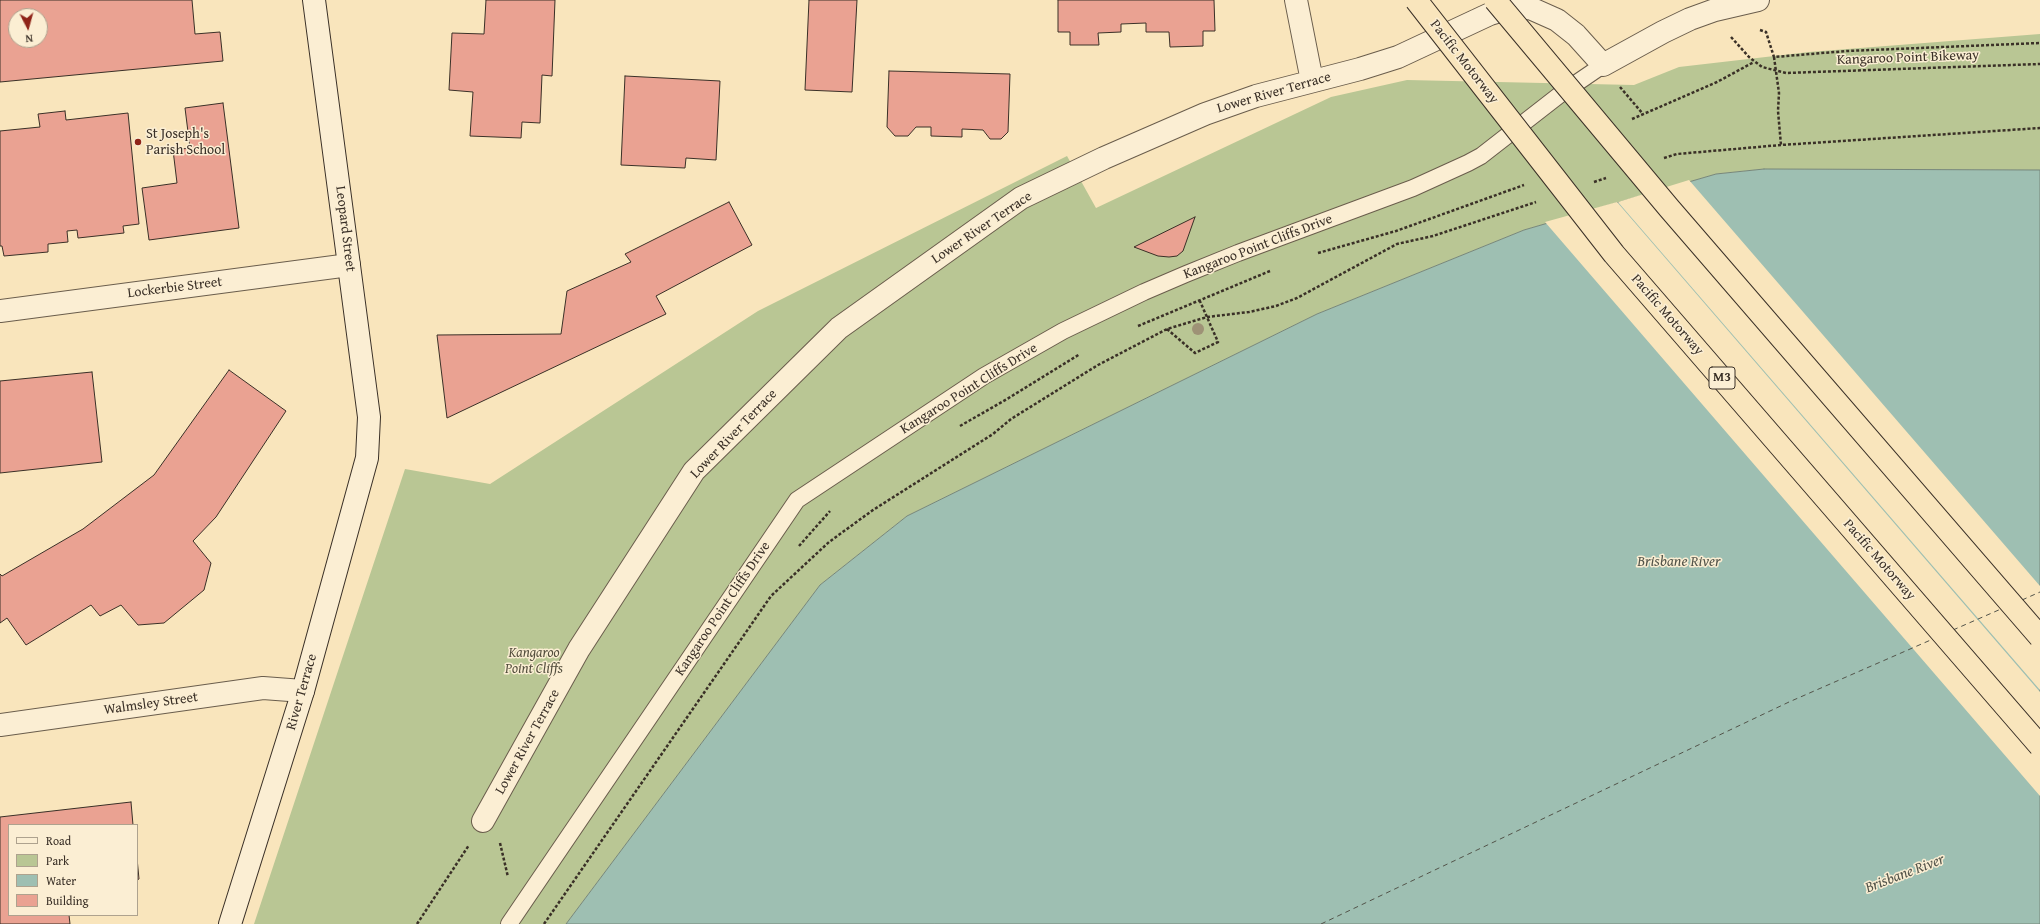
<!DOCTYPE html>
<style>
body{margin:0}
#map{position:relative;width:2040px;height:924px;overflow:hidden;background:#f9e5bc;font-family:"Gentium Book Plus",serif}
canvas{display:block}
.legend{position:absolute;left:8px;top:824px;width:130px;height:92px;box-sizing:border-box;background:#fbeed3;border:1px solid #aea28e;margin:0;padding:5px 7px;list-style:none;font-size:12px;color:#3a3027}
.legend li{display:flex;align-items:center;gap:8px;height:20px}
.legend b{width:20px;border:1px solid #aea28e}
.north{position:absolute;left:8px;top:8px;width:40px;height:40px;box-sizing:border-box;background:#fbeed3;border:1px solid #aea28e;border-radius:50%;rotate:174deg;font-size:11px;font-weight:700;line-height:16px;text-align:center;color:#3a3027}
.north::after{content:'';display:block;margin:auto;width:14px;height:18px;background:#8f2418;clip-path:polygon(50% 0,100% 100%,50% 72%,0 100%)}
</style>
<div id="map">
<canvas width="2040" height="924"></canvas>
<ul class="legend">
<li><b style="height:5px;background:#fbeed3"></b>Road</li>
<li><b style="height:11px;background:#b9c694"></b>Park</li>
<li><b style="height:11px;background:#9ebfb2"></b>Water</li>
<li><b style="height:11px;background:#eaa292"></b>Building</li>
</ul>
<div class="north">N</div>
</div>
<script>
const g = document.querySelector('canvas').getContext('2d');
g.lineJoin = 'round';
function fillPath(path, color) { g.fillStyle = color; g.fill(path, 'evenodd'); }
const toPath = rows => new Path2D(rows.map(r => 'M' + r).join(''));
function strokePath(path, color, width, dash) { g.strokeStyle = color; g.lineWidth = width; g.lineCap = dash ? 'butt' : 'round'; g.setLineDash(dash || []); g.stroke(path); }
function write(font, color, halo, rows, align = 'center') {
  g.font = font + ' "Gentium Book Plus",serif'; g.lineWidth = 3; g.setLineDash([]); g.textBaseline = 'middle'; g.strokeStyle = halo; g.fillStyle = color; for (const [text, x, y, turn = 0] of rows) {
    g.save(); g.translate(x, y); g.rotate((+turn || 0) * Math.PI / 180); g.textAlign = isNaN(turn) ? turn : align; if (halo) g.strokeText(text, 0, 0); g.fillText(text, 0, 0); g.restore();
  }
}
fillPath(toPath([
 [2040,34,2040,170,1764,169,1716,174,1524,230,1317,314,907,516,820,585,566,924,254,924,405,469,490,484,758,311,1067,156,1096,208,1331,97,1407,80,1634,85,1679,67,1809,52]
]), '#b9c694');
const water = toPath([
 [1764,169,2040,170,2040,924,566,924,820,585,907,516,1317,314,1524,230,1716,174,1764,169]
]);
fillPath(water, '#9ebfb2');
strokePath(water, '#76867a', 1);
fillPath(toPath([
 [1689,180,2040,586,2040,690,1618,202],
 [1617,202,2040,692,2040,796,1545,222]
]), '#f9e5bc');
strokePath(toPath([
 [2022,600,2040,592],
 [1953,630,2001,609],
 [1321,924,1789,702,1933,639]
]), '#53544a', 1, [5, 4]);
const building = toPath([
 [0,0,192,0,195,34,220,32,223,61,0,82,0,0],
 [16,16,40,16,40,40,16,40,16,16],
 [486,0,555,0,552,76,542,75,540,123,522,122,521,138,470,136,473,92,449,90,452,33,484,34,486,0],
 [809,0,857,0,852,92,805,90,809,0],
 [1058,0,1214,0,1215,31,1203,31,1203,46,1170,47,1169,32,1146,32,1146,23,1121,24,1121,32,1098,33,1099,45,1070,45,1070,32,1058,32,1058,0],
 [889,71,1010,74,1008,132,1001,139,990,139,983,130,962,129,962,137,931,136,931,127,916,127,908,136,895,136,887,127,889,71],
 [625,76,720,81,716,160,686,158,685,168,621,165,625,76],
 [223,103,239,228,149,240,142,188,177,183,173,150,190,148,185,108,223,103],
 [65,111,66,120,128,113,139,224,123,226,124,233,78,238,77,230,67,231,68,242,48,244,48,252,4,256,2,246,0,246,0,131,40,127,38,114,65,111],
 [729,202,752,245,656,296,666,314,447,418,437,335,561,334,567,291,631,262,625,254,729,202],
 [1195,217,1183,251,1177,256,1169,257,1158,256,1134,247,1195,217],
 [229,370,286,411,216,517,193,541,211,563,204,590,164,623,138,625,121,605,100,616,91,605,26,645,7,618,0,623,0,574,2,576,83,529,154,475,229,370],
 [92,372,102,462,0,473,0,381,92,372],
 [131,802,133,825,9,825,9,915,69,915,70,924,0,924,0,817,131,802],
 [137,858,139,879,137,880,137,858]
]);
fillPath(building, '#eaa292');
strokePath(building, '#3a3027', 1);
const lane = toPath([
 [509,924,797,500,984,376,1063,331,1144,292,1186,274,1238,253,1413,188,1468,163,1481,156,1562,93,1603,65]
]);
const street = toPath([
 [1296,0,1312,81],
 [0,311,349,265],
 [0,725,263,688,303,691],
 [483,821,579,649,694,471,839,328,1021,198,1104,158,1205,114,1256,96,1360,69,1398,57,1490,14,1507,9,1530,8,1557,20,1576,35,1603,65,1663,32,1690,19,1715,10,1758,0]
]);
const secondary = toPath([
 [230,924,303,691,367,458,369,417,314,0]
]);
strokePath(lane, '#6a5d4c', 18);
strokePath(street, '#6a5d4c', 24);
strokePath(secondary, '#3a3027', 24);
strokePath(toPath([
 [1760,30,1766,32,1774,57,1847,51,2040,43],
 [1731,37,1749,57,1762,67,1786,73,2040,64],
 [1774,57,1779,93,1778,111,1781,145],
 [1620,87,1643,114],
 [1632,119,1717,82,1754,62],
 [1664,158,1677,154,1781,145,2040,128],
 [1594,182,1606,178],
 [1318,253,1396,231,1524,185],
 [1138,326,1270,271],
 [1167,329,1195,353,1218,342,1199,299],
 [960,426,1007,399,1080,354],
 [799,546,830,511],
 [500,843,508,877],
 [417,924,469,845],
 [544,924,771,596,829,542,873,510,993,434,1011,419,1098,365,1167,329,1207,317,1249,312,1276,306,1297,298,1397,244,1433,236,1536,202]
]), '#3a3027', 2.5, [3, 2]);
strokePath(lane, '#fbeed3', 16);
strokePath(street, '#fbeed3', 22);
strokePath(secondary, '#fbeed3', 22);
const highwayBridge = toPath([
 [1416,0,1614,254,2040,746],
 [1495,0,1669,208,2040,637]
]);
strokePath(highwayBridge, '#3a3027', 24, []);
strokePath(highwayBridge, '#f9e5bc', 22);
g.fillStyle = '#9e9276';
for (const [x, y] of [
 [1198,329]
]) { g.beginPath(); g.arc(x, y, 6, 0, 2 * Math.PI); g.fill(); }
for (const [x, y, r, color] of [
 [138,142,4,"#8f2418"]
]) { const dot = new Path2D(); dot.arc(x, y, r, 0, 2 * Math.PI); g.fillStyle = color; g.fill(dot); strokePath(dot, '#fbeed3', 1.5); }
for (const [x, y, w] of [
 [1722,378,26]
]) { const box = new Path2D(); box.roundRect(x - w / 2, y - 11, w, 22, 3); g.fillStyle = '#fbeed3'; g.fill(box); strokePath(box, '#3a3027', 1); }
write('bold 13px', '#3a3027', null, [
 ["M3",1722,378]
]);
write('14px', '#3a3027', '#fbeed3', [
 ["Kangaroo Point Bikeway",1908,58,-2],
 ["Pacific Motorway",1464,62,52],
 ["Lower River Terrace",1274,93,-16],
 ["Lower River Terrace",982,228,-34],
 ["Leopard Street",345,229,83],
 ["Kangaroo Point Cliffs Drive",1258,247,-21],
 ["Lockerbie Street",175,288,-7],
 ["Pacific Motorway",1667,315,49],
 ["Kangaroo Point Cliffs Drive",969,389,-32],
 ["Lower River Terrace",734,434,-46],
 ["Pacific Motorway",1879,560,49],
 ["Kangaroo Point Cliffs Drive",723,609,-56],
 ["River Terrace",302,692,-74],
 ["Walmsley Street",151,704,-8],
 ["Lower River Terrace",528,742,-61]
]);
write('14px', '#3a3027', '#fbeed3', [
 ["St Joseph's",146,134],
 ["Parish School",146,150]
], 'left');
write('italic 14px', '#534e3d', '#fbeed3', [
 ["Kangaroo",534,653],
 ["Point Cliffs",534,669]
]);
write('italic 15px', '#53544a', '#fbeed3', [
 ["Brisbane River",1679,562],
 ["Brisbane River",1905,874,-21]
]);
</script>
